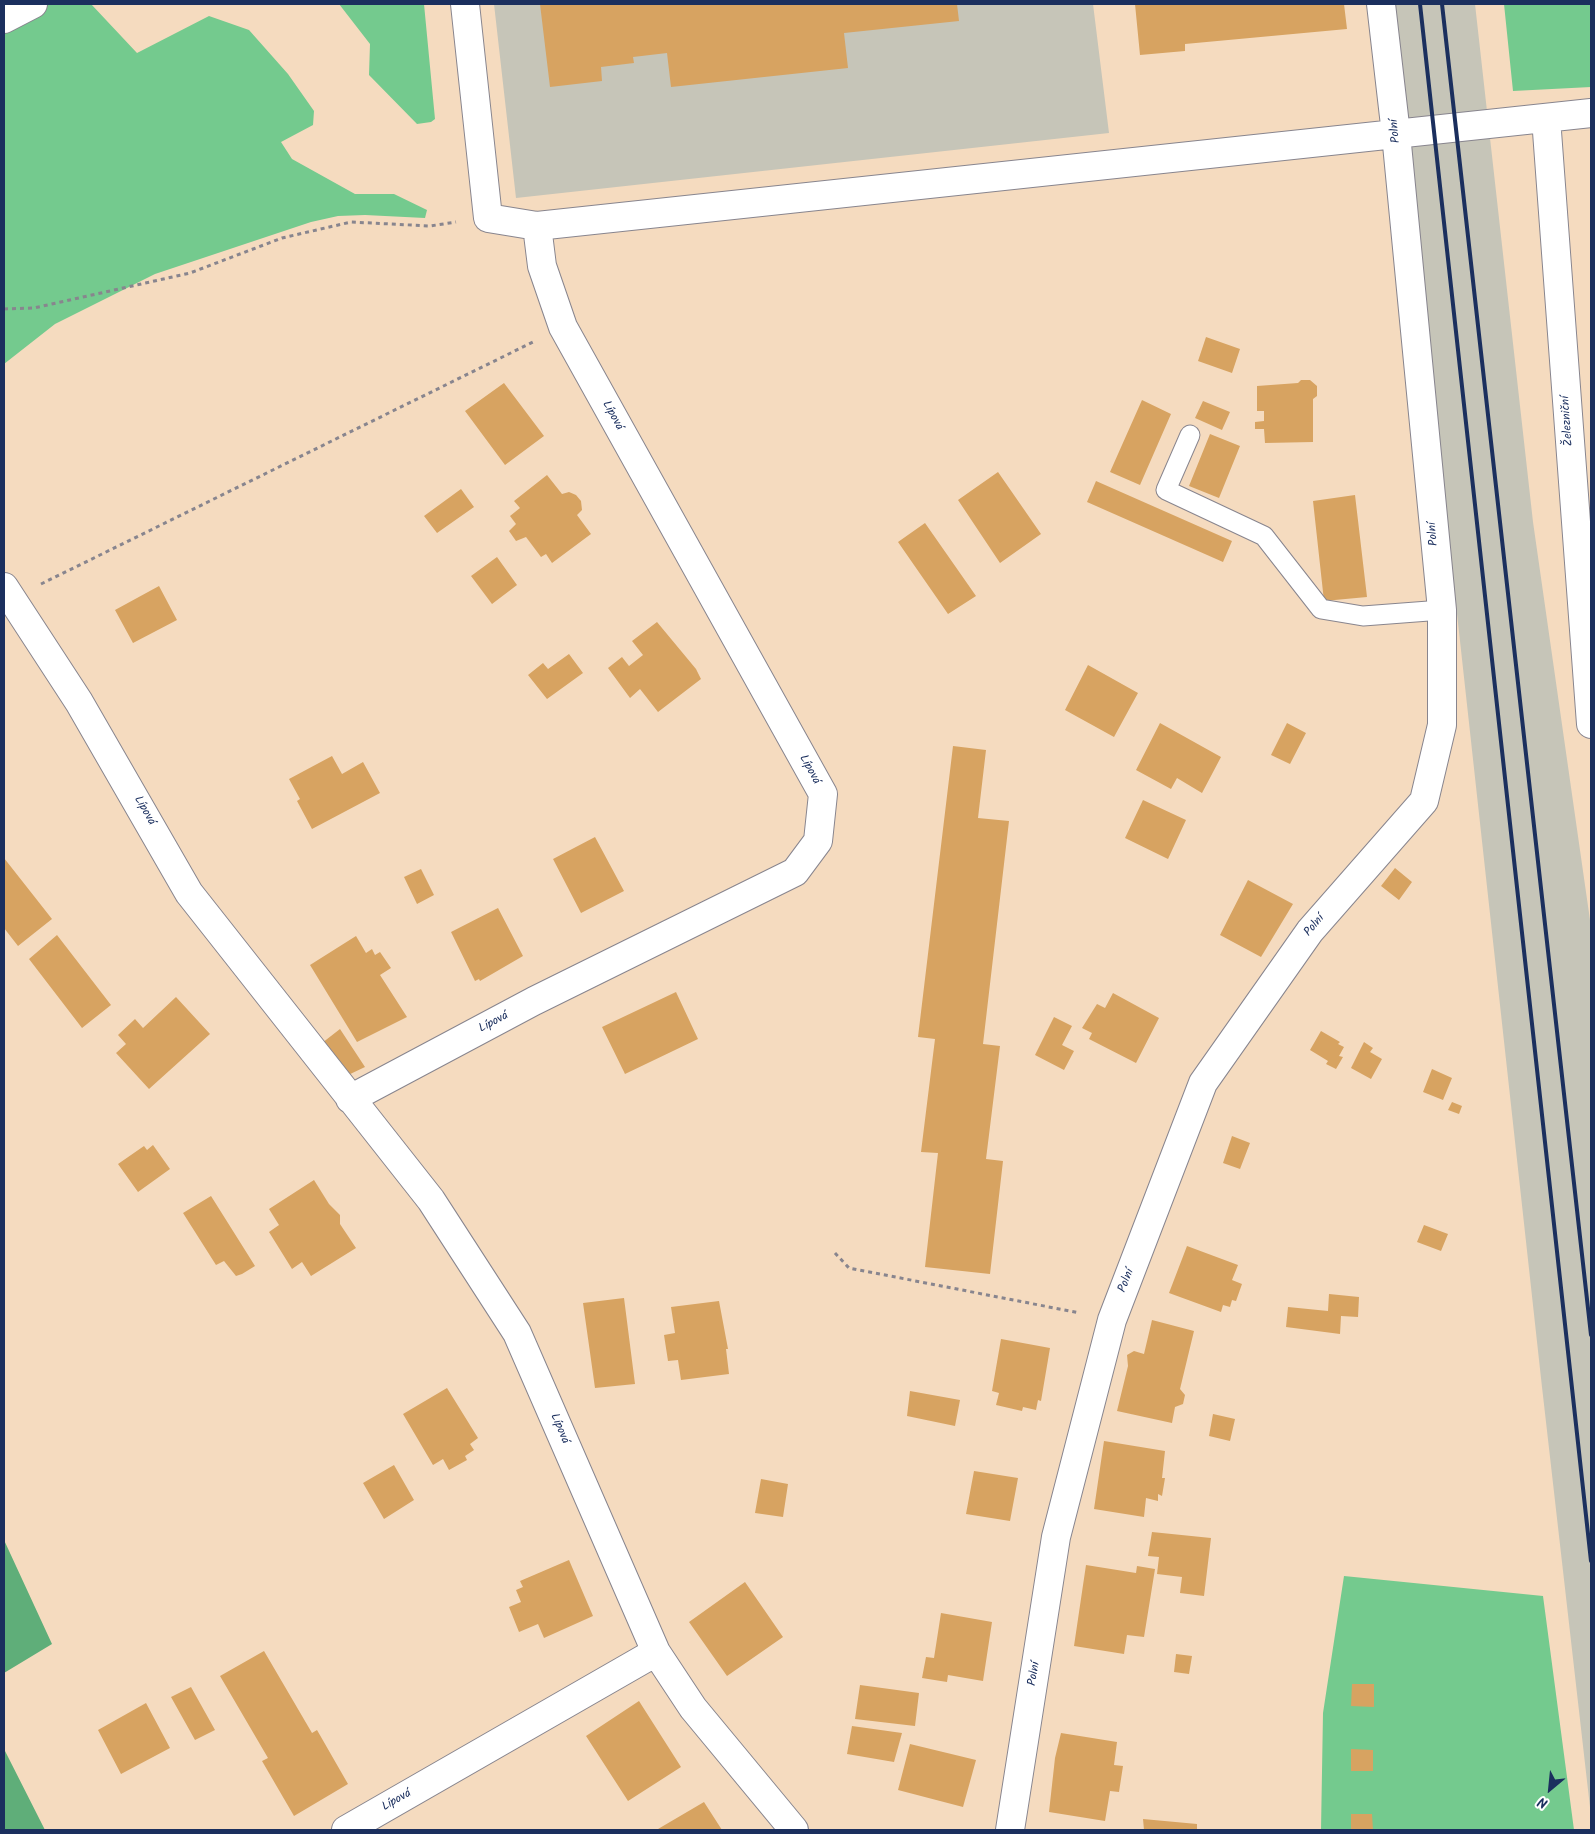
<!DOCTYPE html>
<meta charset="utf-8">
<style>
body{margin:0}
#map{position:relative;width:1595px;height:1834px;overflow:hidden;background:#f5dbbf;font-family:Kalam,sans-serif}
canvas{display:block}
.frame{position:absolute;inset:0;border:5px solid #1b2f5e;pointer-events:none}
.north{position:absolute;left:1525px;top:1764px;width:50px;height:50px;-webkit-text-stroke:4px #fff;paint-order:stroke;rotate:208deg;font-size:14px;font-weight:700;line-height:20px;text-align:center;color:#1b2f5e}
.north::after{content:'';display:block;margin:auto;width:18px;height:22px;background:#1b2f5e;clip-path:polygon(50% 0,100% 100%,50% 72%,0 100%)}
</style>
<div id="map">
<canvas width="1595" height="1834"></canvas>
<div class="frame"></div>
<div class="north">N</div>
</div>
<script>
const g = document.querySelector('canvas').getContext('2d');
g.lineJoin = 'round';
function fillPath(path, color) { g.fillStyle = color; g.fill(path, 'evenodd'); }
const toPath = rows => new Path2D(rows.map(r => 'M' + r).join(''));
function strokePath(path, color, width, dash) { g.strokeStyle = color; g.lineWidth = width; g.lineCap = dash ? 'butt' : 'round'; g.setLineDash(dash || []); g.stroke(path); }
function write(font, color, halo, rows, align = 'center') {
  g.font = font + ' Kalam,sans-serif'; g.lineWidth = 4.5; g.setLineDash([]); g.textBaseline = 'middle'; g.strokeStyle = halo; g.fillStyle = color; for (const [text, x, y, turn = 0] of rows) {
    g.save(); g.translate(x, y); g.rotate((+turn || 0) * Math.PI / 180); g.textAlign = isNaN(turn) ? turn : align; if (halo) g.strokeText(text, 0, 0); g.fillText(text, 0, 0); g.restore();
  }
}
fillPath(toPath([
 [494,4,1093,4,1109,133,516,198],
 [1390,4,1475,4,1533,522,1591,927,1591,1816,1542,1387]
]), '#c6c5b8');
fillPath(toPath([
 [43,4,91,4,137,53,209,16,249,30,288,74,314,111,313,125,281,142,292,159,355,194,394,194,427,210,425,218,365,215,338,216,311,222,155,274,55,324,4,364,4,24],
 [339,4,424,4,435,119,431,122,417,124,369,75,370,44],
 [1504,4,1591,4,1591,87,1513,91],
 [1344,1576,1543,1596,1574,1830,1321,1830,1323,1713]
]), '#74ca8e');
fillPath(toPath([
 [4,1540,52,1644,4,1673],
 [4,1749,45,1830,4,1830]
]), '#5fae79');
fillPath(toPath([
 [540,4,957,4,959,21,844,33,848,68,671,87,667,53,633,57,634,63,601,67,602,81,550,87],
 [1135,4,1344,4,1347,29,1185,44,1185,51,1140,55],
 [1206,337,1240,349,1232,373,1198,361],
 [1301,380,1310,380,1317,386,1317,396,1313,399,1313,442,1265,443,1264,429,1255,429,1255,422,1264,421,1264,411,1257,411,1257,386,1298,383],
 [504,383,544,436,505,465,465,411],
 [1142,400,1171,414,1140,485,1110,472],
 [1203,401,1230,412,1222,430,1195,418],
 [1210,434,1240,446,1219,498,1189,486],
 [998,472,1041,534,1000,563,958,500],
 [547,475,562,494,569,492,576,495,581,501,582,510,577,515,591,534,552,563,546,554,541,557,526,537,516,541,509,531,516,524,510,516,520,508,514,501],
 [1096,481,1232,541,1223,562,1087,502],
 [461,489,474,507,437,533,424,516],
 [1355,495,1367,597,1324,601,1313,501],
 [925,523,976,596,948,614,898,542],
 [497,557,517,585,492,604,471,576],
 [159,586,177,620,133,643,115,610],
 [657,622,696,669,701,679,658,712,640,689,630,698,608,668,622,657,629,666,643,655,632,641],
 [569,654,583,673,547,699,528,675,543,663,548,669],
 [1088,665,1138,693,1114,737,1065,710],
 [1160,723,1221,757,1202,793,1177,778,1171,789,1136,770],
 [1287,723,1306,733,1290,764,1271,755],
 [953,746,986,750,978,818,1009,821,983,1044,1000,1046,986,1159,1003,1161,990,1274,925,1267,938,1153,921,1152,935,1039,918,1037],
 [332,756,342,774,363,762,380,793,312,829,297,801,300,799,289,779],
 [1143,800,1186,820,1168,859,1125,838],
 [595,837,624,891,581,913,553,859],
 [4,858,52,919,18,946,4,928],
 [1395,868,1412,882,1399,900,1381,886],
 [421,869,434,895,417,904,404,877],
 [1248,880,1293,904,1261,957,1220,935],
 [498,908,523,956,480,981,479,979,475,981,451,932],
 [57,935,111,1005,82,1028,29,959],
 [356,936,366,953,372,949,375,955,380,952,391,968,380,975,407,1017,357,1042,310,965],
 [676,992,698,1039,625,1074,602,1027],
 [1113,993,1159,1018,1136,1063,1089,1039,1092,1033,1082,1028,1097,1004,1105,1008],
 [176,997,210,1034,149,1089,116,1053,126,1044,118,1035,135,1019,143,1028],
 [1054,1017,1072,1026,1062,1045,1074,1051,1064,1070,1035,1055],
 [340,1029,365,1067,346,1076,322,1043],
 [1321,1031,1340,1042,1338,1044,1344,1047,1339,1056,1343,1057,1336,1069,1326,1064,1328,1061,1310,1050],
 [1364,1042,1373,1048,1370,1052,1382,1059,1371,1079,1351,1068],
 [1432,1069,1452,1078,1443,1100,1423,1092],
 [1452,1102,1462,1106,1459,1114,1448,1110],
 [1232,1136,1250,1143,1240,1169,1223,1163],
 [153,1145,170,1169,138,1192,118,1164,144,1146,147,1150],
 [314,1180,329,1204,340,1215,340,1224,356,1248,311,1276,302,1262,292,1269,269,1232,279,1225,269,1209],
 [211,1196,255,1266,242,1274,236,1276,224,1261,216,1265,183,1213],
 [1424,1225,1448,1234,1441,1251,1417,1242],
 [1187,1246,1238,1265,1232,1280,1242,1284,1236,1301,1232,1300,1230,1307,1223,1305,1221,1312,1169,1293],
 [1329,1294,1359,1297,1358,1317,1341,1316,1340,1334,1286,1327,1288,1307,1328,1311],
 [624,1298,635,1384,595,1388,583,1303],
 [719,1301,728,1349,726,1349,729,1374,681,1380,678,1360,668,1361,664,1335,675,1333,671,1307],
 [1152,1320,1194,1331,1180,1389,1185,1395,1183,1404,1175,1407,1172,1423,1117,1411,1128,1366,1127,1355,1134,1351,1144,1354],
 [1001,1339,1050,1348,1041,1401,1038,1400,1036,1410,1023,1407,1022,1411,996,1405,999,1393,992,1391],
 [447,1388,478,1438,470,1444,474,1450,465,1456,467,1460,449,1470,443,1459,433,1465,403,1414],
 [910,1391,960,1400,955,1426,907,1416],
 [1213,1414,1235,1419,1230,1441,1209,1436],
 [1104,1441,1165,1451,1162,1478,1165,1478,1162,1496,1158,1494,1158,1501,1146,1498,1144,1517,1094,1509],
 [394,1465,414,1500,384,1519,363,1483],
 [974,1471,1018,1478,1010,1521,966,1514],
 [761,1479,788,1484,783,1517,755,1513],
 [1152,1532,1211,1538,1204,1596,1180,1593,1182,1577,1157,1574,1159,1557,1148,1556],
 [569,1560,593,1616,544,1638,538,1624,519,1632,509,1607,521,1602,516,1590,523,1587,520,1581],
 [1086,1565,1136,1573,1137,1566,1155,1569,1144,1637,1127,1635,1124,1654,1074,1646],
 [745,1582,783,1637,727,1676,689,1622],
 [941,1613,992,1622,983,1681,948,1675,947,1682,922,1678,926,1657,934,1658],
 [264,1651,312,1733,317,1730,348,1784,294,1816,262,1761,268,1758,220,1676],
 [1176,1654,1192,1656,1189,1674,1174,1672],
 [1352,1684,1374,1684,1374,1707,1351,1706],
 [860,1685,919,1693,915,1726,855,1719],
 [191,1687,215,1730,195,1740,171,1697],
 [639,1701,681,1767,628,1801,586,1736],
 [146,1703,170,1748,121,1774,98,1730],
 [852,1726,902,1733,894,1762,847,1754],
 [1061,1733,1117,1742,1114,1765,1123,1766,1119,1792,1110,1791,1105,1821,1049,1812,1055,1758],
 [910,1744,976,1760,963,1807,898,1790],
 [1351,1749,1373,1750,1373,1771,1351,1771],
 [704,1802,722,1830,659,1830,658,1829],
 [1351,1814,1372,1814,1373,1830,1351,1830],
 [1143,1819,1197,1824,1197,1830,1144,1830]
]), '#d7a361');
const lane = toPath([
 [1190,435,1166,490,1264,536,1321,609,1363,616,1442,610]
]);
const street = toPath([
 [465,4,488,218,537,226,1591,113],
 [4,19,33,4],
 [1546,118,1591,724],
 [4,587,79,702,189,893,431,1200,517,1333,656,1652,693,1708,794,1830],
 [350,1099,534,1001,795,872,818,841,823,794,563,327,542,266,537,226],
 [346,1830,656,1652],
 [1010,1830,1056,1537,1112,1320,1203,1083,1310,931,1424,801,1442,725,1442,610,1396,134,1381,4]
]);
strokePath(lane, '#88858e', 21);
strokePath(street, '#88858e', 30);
strokePath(toPath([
 [4,309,34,308,190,273,282,238,351,222,430,226,456,222],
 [41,584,533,342],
 [835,1253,849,1268,1080,1313]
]), '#88858e', 3, [4, 4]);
strokePath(lane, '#fff', 19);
strokePath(street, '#fff', 28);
strokePath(toPath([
 [1420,4,1591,1561],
 [1442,4,1591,1335]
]), '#1b2f5e', 4);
write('12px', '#1b2f5e', '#fff', [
 ["Polní",1396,131,-96],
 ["Lípová",612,416,61],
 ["Železniční",1568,421,-94],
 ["Polní",1434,534,-95],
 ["Lípová",809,770,61],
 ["Lípová",144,811,60],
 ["Polní",1315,926,-50],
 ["Lípová",494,1023,-28],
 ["Polní",1127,1281,-69],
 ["Lípová",559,1429,67],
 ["Polní",1035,1674,-81],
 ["Lípová",397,1801,-30]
]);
</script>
